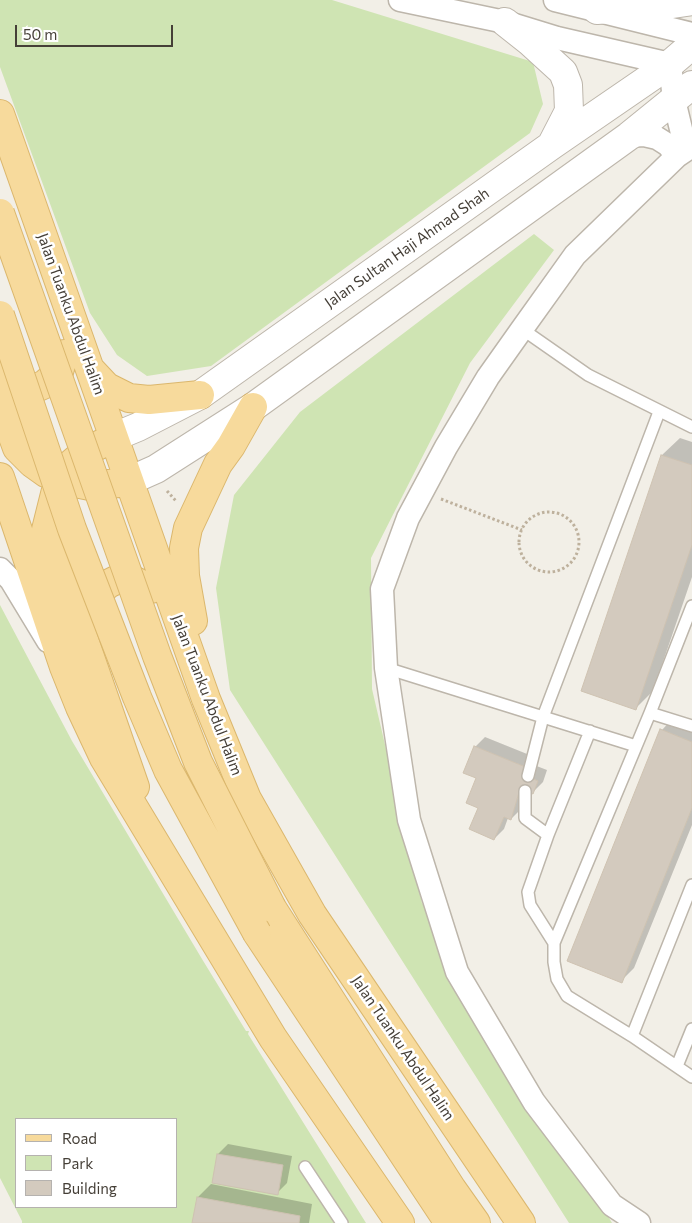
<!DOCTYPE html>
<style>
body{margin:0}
#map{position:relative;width:692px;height:1223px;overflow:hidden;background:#f2efe7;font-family:Commissioner,sans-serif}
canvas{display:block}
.legend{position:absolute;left:15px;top:1118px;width:162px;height:90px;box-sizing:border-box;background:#fff;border:1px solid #b5b2af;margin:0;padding:6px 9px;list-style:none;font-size:15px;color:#453f37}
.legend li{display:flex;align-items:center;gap:10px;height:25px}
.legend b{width:25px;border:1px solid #b5b2af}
.scale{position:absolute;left:15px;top:25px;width:158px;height:22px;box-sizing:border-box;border:2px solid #453f37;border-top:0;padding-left:6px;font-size:15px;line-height:18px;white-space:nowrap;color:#453f37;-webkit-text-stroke:4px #fff;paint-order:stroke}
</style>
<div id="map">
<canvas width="692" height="1223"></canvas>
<ul class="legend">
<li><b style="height:6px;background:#f7da9c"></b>Road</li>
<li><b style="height:14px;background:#cfe4b3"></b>Park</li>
<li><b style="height:14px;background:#d3cabe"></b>Building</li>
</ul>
<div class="scale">50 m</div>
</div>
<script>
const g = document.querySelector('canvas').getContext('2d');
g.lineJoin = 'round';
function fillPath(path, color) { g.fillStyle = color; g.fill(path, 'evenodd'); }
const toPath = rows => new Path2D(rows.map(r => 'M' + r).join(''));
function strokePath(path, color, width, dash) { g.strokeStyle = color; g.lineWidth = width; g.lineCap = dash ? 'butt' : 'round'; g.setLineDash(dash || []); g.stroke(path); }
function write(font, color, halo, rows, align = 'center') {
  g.font = font + ' Commissioner,sans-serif'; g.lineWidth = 5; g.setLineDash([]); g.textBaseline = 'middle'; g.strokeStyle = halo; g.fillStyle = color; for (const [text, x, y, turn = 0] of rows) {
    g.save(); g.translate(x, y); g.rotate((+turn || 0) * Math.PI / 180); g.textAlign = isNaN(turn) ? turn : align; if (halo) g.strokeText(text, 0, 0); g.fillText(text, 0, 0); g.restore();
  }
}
fillPath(toPath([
 [0,0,332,0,533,62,543,104,530,133,211,366,147,376,117,355,90,313,0,67],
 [534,234,554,250,470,363,371,558,372,689,422,903,612,1223,569,1223,230,690,216,588,234,495,300,412],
 [0,605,72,741,202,959,246,1031,249,1031,248,1034,366,1223,22,1223,22,1221,0,1178],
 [16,1119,176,1119,176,1207,16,1207]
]), '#cfe4b3');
fillPath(toPath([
 [680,438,692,442,692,577,653,691,636,708,582,690,662,455],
 [674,717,692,724,692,825,634,968,621,981,662,730],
 [485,737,537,758,534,765,547,770,543,782,533,792,526,790,521,809,511,819,508,818,504,829,494,839,479,807,475,747],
 [228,1144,292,1156,287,1183,277,1193,218,1154],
 [211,1184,312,1204,309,1223,193,1223,198,1197]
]), '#0003');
const building = toPath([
 [661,455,692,465,692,545,636,710,581,691,661,455],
 [660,729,692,742,692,808,622,983,567,961,660,729],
 [474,746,528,768,525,775,538,781,533,794,520,789,511,820,504,817,494,840,469,829,478,808,466,803,476,778,463,773,474,746],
 [217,1154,283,1165,278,1195,212,1183,217,1154],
 [197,1197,300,1216,299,1223,192,1223,197,1197]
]);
fillPath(building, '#d3cabe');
strokePath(building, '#cec2b1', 1);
const service = toPath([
 [522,329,588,375,692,427],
 [692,606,650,713,554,943,554,962,557,979,567,996,632,1036,692,1077],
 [386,668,636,746],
 [650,713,692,726],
 [528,776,543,717,659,412],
 [525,791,525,818,548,835],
 [554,943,530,905,528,892,548,835,590,731],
 [632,1036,692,885],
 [677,1066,692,1029],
 [305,1167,342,1223]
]);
const minor = toPath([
 [400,0,505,22,557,38,670,64,674,100,686,150],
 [555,0,692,34],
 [629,136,644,135,657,138,668,145,677,156],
 [0,569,11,580,48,641],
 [639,1223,612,1205,534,1102,457,972,409,820,386,668,382,589,408,518,446,447,488,377,522,329,575,255,677,156,692,146]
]);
const tertiary = toPath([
 [597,10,666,5,692,1],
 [505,22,529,41,563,72,568,85,569,111,552,144],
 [114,437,138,427,200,395,552,145,670,64,692,45],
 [129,481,156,469,253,407,629,136,692,85]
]);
const primary = toPath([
 [0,114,206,699,247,799,312,914,521,1223],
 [91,370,107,387,129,398,149,400,200,395],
 [0,376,19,389,32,390,45,384,59,372,64,354],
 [0,401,17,448,32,463,46,473,75,483,90,486,118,483],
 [105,442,85,452,71,464,59,478,46,530,135,787],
 [0,477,64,667,80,707,104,758,273,1038,400,1223],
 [90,616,94,601,101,590,108,584,116,580,133,580,151,589],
 [193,621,185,576,184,548,188,528,218,464,231,446,253,407],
 [272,908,452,1189,476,1223],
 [257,933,449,1223]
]);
strokePath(service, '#bdb6ab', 14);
strokePath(minor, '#bdb6ab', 25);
strokePath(tertiary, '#bdb6ab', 30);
strokePath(primary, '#dbb76d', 30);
strokePath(toPath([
 [167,491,176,501],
 [441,499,522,530],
 '519 542a30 30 0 1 1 60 0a30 30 0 1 1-60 0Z'
]), '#beb19d', 3, [2.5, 2.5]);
strokePath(service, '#fff', 11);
strokePath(minor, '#fff', 22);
strokePath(tertiary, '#fff', 28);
strokePath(primary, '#f7da9c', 28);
const primaryBridge = toPath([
 [0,213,157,656,198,762,272,908],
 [0,315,72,529,137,697,168,770,257,933]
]);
strokePath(primaryBridge, '#dbb76d', 30, []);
strokePath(primaryBridge, '#f7da9c', 28);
write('15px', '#453f37', '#fff', [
 ["Jalan Sultan Haji Ahmad Shah",407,248,-35],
 ["Jalan Tuanku Abdul Halim",71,314,70],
 ["Jalan Tuanku Abdul Halim",207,695,69],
 ["Jalan Tuanku Abdul Halim",403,1048,56]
]);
</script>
